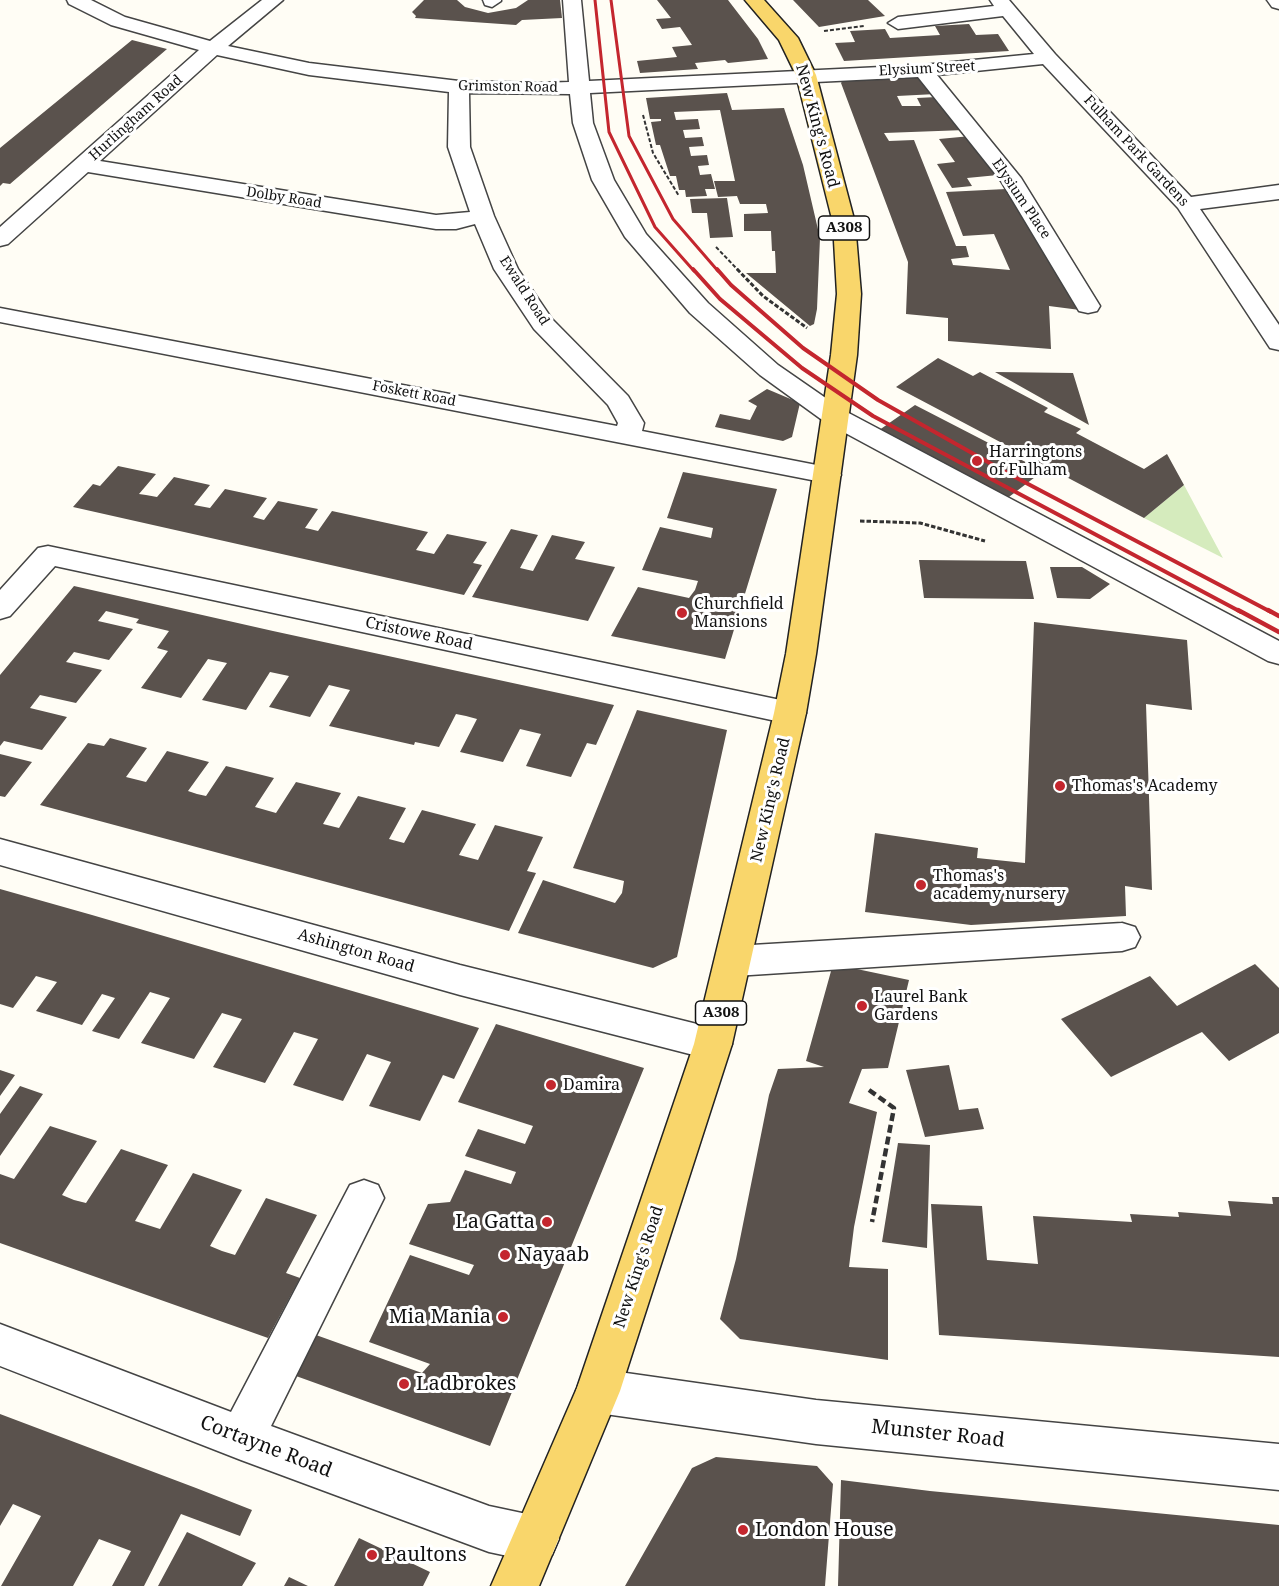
<!DOCTYPE html>
<style>
body{margin:0}
canvas{display:block;background:#fffdf5}
</style>
<canvas width="1279" height="1586"></canvas>
<script>
const g = document.querySelector('canvas').getContext('2d');
g.lineJoin = 'round';
function fillPath(path, color) { g.fillStyle = color; g.fill(path, 'evenodd'); }
const toPath = rows => new Path2D(rows.map(r => 'M' + r).join(''));
function strokePath(path, color, width, dash) { g.strokeStyle = color; g.lineWidth = width; g.lineCap = dash ? 'butt' : 'round'; g.setLineDash(dash || []); g.stroke(path); }
function write(font, color, halo, rows, align = 'center') {
  g.font = font + ' "Noto Serif",serif'; g.lineWidth = 6; g.setLineDash([]); g.textBaseline = 'middle'; g.strokeStyle = halo; g.fillStyle = color; for (const [text, x, y, turn = 0] of rows) {
    g.save(); g.translate(x, y); g.rotate((+turn || 0) * Math.PI / 180); g.textAlign = isNaN(turn) ? turn : align; if (halo) g.strokeText(text, 0, 0); g.fillText(text, 0, 0); g.restore();
  }
}
fillPath(toPath([
 [1184,485,1223,558,1144,518]
]), '#d5ebbd');
fillPath(toPath([
 [424,0,457,0,465,7,488,13,516,8,528,0,560,0,562,18,522,20,516,25,415,18,416,16,412,12],
 [657,0,728,0,758,39,768,59,728,63,725,60,695,63,698,69,640,73,637,61,677,57,672,47,692,45,680,27,662,29,656,19,671,18],
 [793,0,868,0,885,16,819,27],
 [969,24,976,35,998,34,1009,51,844,61,835,43,855,42,850,31,885,29,890,38,940,35,935,26],
 [132,40,167,49,10,184,3,183,0,186,0,148],
 [918,77,936,94,897,96,902,106,921,106,917,98,937,97,965,130,884,133,889,141,914,140,956,246,966,246,969,257,951,259,953,265,1010,270,994,234,963,236,946,192,1006,189,1080,310,1049,306,1051,349,948,341,948,318,906,314,908,262,841,83,843,80],
 [727,93,732,110,784,108,803,165,820,238,817,309,814,324,810,326,746,273,776,273,775,251,772,251,771,231,744,231,744,214,768,213,766,204,740,204,737,196,718,197,714,181,735,181,720,110,674,112,676,120,698,119,700,129,683,130,685,138,702,137,704,146,689,147,691,156,707,155,709,165,698,166,700,175,711,174,715,189,705,189,707,196,686,197,685,190,679,190,676,176,670,176,660,145,656,145,651,122,661,121,661,119,650,119,646,98],
 [971,136,998,175,967,178,972,186,952,188,937,164,955,162,939,139],
 [727,198,733,237,710,238,707,213,692,213,690,199],
 [938,358,973,376,980,372,1048,408,1044,412,1081,429,1076,433,1144,469,1167,454,1184,485,1144,518,896,387],
 [995,372,1073,373,1089,425],
 [767,389,800,403,792,437,783,441,715,427,720,414,750,420,757,406,748,401],
 [915,405,1043,471,1005,500,875,433],
 [118,466,156,474,139,494,146,495,157,497,174,477,210,485,194,505,210,508,225,489,267,498,253,517,264,520,278,501,318,509,305,528,310,529,318,531,332,511,428,532,416,550,434,554,447,534,487,542,473,563,482,565,464,595,73,507,93,484,100,486],
 [683,472,777,489,725,659,611,636,638,587,689,598,695,590,698,581,642,570,660,527,711,538,713,528,667,518],
 [511,529,538,535,520,568,533,571,552,535,585,542,575,559,615,567,588,621,472,597],
 [919,560,1026,561,1034,599,924,598],
 [1050,567,1082,567,1110,584,1090,599,1057,598],
 [74,586,273,631,614,705,596,745,587,743,571,777,526,766,541,734,520,729,503,762,460,752,477,719,466,716,456,714,439,747,415,742,414,745,329,726,350,690,329,685,310,717,269,707,289,676,270,672,246,710,202,700,227,663,208,659,181,698,141,688,168,651,157,648,169,631,136,623,139,619,106,611,98,621,133,629,109,660,74,652,66,662,102,670,76,703,40,695,30,708,67,717,42,750,4,741,0,746,0,675],
 [1034,622,1187,640,1192,710,1146,704,1152,890,1125,886,1126,916,971,925,865,912,875,833,978,848,977,858,1025,863],
 [637,710,727,730,677,957,653,968,518,933,543,880,615,903,622,893,624,881,573,868],
 [110,738,147,748,126,777,146,782,167,751,209,762,188,791,197,794,206,796,226,766,274,778,255,807,276,813,296,782,341,793,323,824,339,828,358,796,406,808,389,839,404,843,422,810,476,824,459,855,478,860,495,825,543,837,527,871,536,873,509,931,40,805,88,743,104,746],
 [0,754,32,762,5,797,0,796],
 [0,889,92,915,479,1028,454,1079,443,1075,420,1121,369,1106,391,1062,367,1054,343,1101,293,1085,318,1039,294,1032,265,1083,213,1067,242,1019,222,1013,194,1059,141,1043,170,998,150,992,119,1039,92,1031,115,998,102,994,82,1025,36,1011,57,982,36,976,13,1008,0,1004],
 [833,964,909,980,888,1068,862,1069,849,1103,877,1112,854,1227,849,1267,888,1269,888,1360,740,1339,720,1319,736,1259,769,1095,778,1069,824,1067,806,1061],
 [1255,964,1279,988,1279,1033,1229,1061,1202,1032,1111,1077,1061,1019,1150,976,1177,1006],
 [496,1024,644,1068,490,1446,296,1376,316,1335,422,1373,430,1364,369,1342,410,1255,469,1275,474,1265,409,1244,428,1204,450,1202,465,1170,511,1184,516,1172,465,1156,478,1129,525,1144,533,1126,458,1102],
 [949,1065,959,1110,978,1108,984,1129,925,1137,906,1070],
 [0,1070,15,1075,0,1096],
 [20,1086,43,1094,0,1156,0,1114],
 [50,1126,97,1141,62,1195,74,1200,86,1203,121,1149,168,1165,135,1221,160,1229,193,1173,242,1190,210,1246,222,1251,235,1255,266,1198,317,1215,286,1273,300,1278,268,1338,0,1243,0,1174,14,1179],
 [898,1143,930,1145,927,1248,882,1242],
 [1272,1197,1279,1197,1279,1357,939,1335,931,1204,982,1206,987,1260,1038,1264,1033,1216,1132,1222,1130,1214,1179,1217,1178,1212,1231,1216,1228,1201,1273,1204],
 [0,1414,196,1488,252,1510,240,1536,181,1514,144,1586,112,1586,131,1551,99,1539,73,1586,1,1586,41,1516,13,1504,0,1526],
 [716,1457,817,1466,833,1484,825,1586,625,1586,692,1468],
 [841,1480,930,1491,1279,1525,1279,1586,838,1586],
 [187,1532,256,1563,242,1586,158,1586],
 [359,1538,430,1572,423,1586,334,1586],
 [289,1577,308,1586,284,1586]
]), '#5a524d');
const minor = toPath([
 [67,0,91,0,125,17,210,41,262,0,283,0,228,46,309,63,459,81,540,83,569,82,563,0,581,0,589,81,923,65,1034,54,1003,16,898,29,888,23,898,17,994,6,990,0,1009,0,1055,54,1191,197,1279,185,1279,199,1200,209,1279,325,1279,350,1270,348,1178,208,1043,64,937,75,1021,178,1100,306,1097,311,1088,313,1079,311,1001,181,918,77,590,93,593,123,614,180,646,234,708,303,778,365,843,410,1279,641,1279,664,1268,661,825,422,760,375,690,313,625,237,592,180,573,123,570,94,469,93,470,147,494,216,518,269,552,319,628,396,644,423,642,431,837,469,841,475,837,481,827,483,0,322,0,308,617,426,618,423,608,405,534,329,494,269,475,224,456,229,436,229,88,172,8,244,0,246,0,227,199,50,111,25,69,4,67,0],
 [217,55,309,75,449,92,448,147,470,212,436,215,100,161,217,55],
 [483,0,501,0,501,1,492,7,485,5,483,0],
 [1267,0,1279,0,1279,9,1272,7,1267,0],
 [48,546,790,702,801,705,806,713,801,721,790,724,55,566,10,616,0,619,0,590,38,548,48,546],
 [0,839,460,965,713,1028,726,1033,732,1044,726,1055,713,1060,460,995,0,865,0,839],
 [1122,923,1135,927,1140,937,1135,947,1122,951,735,976,722,971,717,961,722,951,735,946,1122,923],
 [364,1180,378,1185,384,1198,271,1426,489,1506,536,1516,552,1523,559,1539,552,1555,536,1562,489,1552,241,1460,0,1366,0,1324,231,1412,350,1185,364,1180],
 [598,1369,816,1400,1279,1444,1279,1490,816,1444,598,1413,582,1406,576,1391,582,1376,598,1369]
]);
const major = toPath([
 [745,0,764,0,798,38,816,75,855,223,861,294,857,355,816,654,806,713,732,1044,620,1391,539,1586,491,1586,577,1388,694,1044,774,713,786,654,831,355,837,294,833,223,796,75,779,40,745,0]
]);
strokePath(minor, '#444', 3);
strokePath(major, '#222', 3);
strokePath(toPath([
 [824,31,864,26],
 [643,115,653,153,679,196],
 [716,247,739,271]
]), '#333', 2, [4, 2]);
strokePath(toPath([
 [737,269,763,296,807,328],
 [860,521,920,523,985,541]
]), '#333', 3, [4.5, 2]);
strokePath(toPath([
 [869,1090,894,1108,872,1222]
]), '#333', 4.5, [8, 4]);
fillPath(minor, '#fff');
fillPath(major, '#f9d66b');
strokePath(toPath([
 [595,0,609,132,655,227,694,271],
 [611,0,629,136,673,219,718,271]
]), '#c4262e', 3);
strokePath(toPath([
 [693,269,720,299,802,368,873,416,1241,612],
 [717,269,731,285,803,348,878,400,1011,475,1271,612]
]), '#c4262e', 4);
strokePath(toPath([
 [1238,610,1279,632],
 [1268,610,1279,616]
]), '#c4262e', 4.5);
for (const [x, y, r, color] of [
 [977,461,6,"#c4262e"],
 [682,613,6,"#c4262e"],
 [1060,786,6,"#c4262e"],
 [921,885,6,"#c4262e"],
 [862,1006,6,"#c4262e"],
 [551,1085,6,"#c4262e"],
 [547,1222,6,"#c4262e"],
 [505,1255,6,"#c4262e"],
 [503,1317,6,"#c4262e"],
 [404,1384,6,"#c4262e"],
 [743,1530,6,"#c4262e"],
 [372,1555,6,"#c4262e"]
]) { const dot = new Path2D(); dot.arc(x, y, r, 0, 2 * Math.PI); g.fillStyle = color; g.fill(dot); strokePath(dot, '#fff', 2); }
write('14px', '#111', '#fff', [
 ["Elysium Street",927,69,-3],
 ["Grimston Road",508,87,1],
 ["Hurlingham Road",136,118,-42],
 ["Fulham Park Gardens",1136,151,47],
 ["Dolby Road",284,198,9],
 ["Elysium Place",1021,199,56],
 ["Ewald Road",524,291,57],
 ["Foskett Road",414,394,11]
]);
for (const [x, y, w] of [
 [844,228,51],
 [721,1013,51]
]) { const box = new Path2D(); box.roundRect(x - w / 2, y - 12, w, 24, 4.5); g.fillStyle = '#fff'; g.fill(box); strokePath(box, '#111', 1.5); }
write('bold 15px', '#111', null, [
 ["A308",844,228],
 ["A308",721,1013]
]);
write('16px', '#111', '#fff', [
 ["New King's Road",817,126,75],
 ["Cristowe Road",419,634,12],
 ["New King's Road",771,800,-77],
 ["Ashington Road",356,951,16],
 ["New King's Road",639,1267,-72]
]);
write('16px', '#111', '#fff', [
 ["Harringtons",989,452],
 ["of Fulham",989,470],
 ["Churchfield",694,604],
 ["Mansions",694,622],
 ["Thomas's Academy",1072,786],
 ["Thomas's",933,876],
 ["academy nursery",933,894],
 ["Laurel Bank",874,997],
 ["Gardens",874,1015],
 ["Damira",563,1085]
], 'left');
write('20px', '#111', '#fff', [
 ["La Gatta",535,1222,"right"],
 ["Nayaab",517,1255],
 ["Mia Mania",491,1317,"right"],
 ["Ladbrokes",416,1384],
 ["London House",755,1530],
 ["Paultons",384,1555]
], 'left');
write('20px', '#111', '#fff', [
 ["Munster Road",938,1434,6],
 ["Cortayne Road",266,1447,21]
]);
</script>
